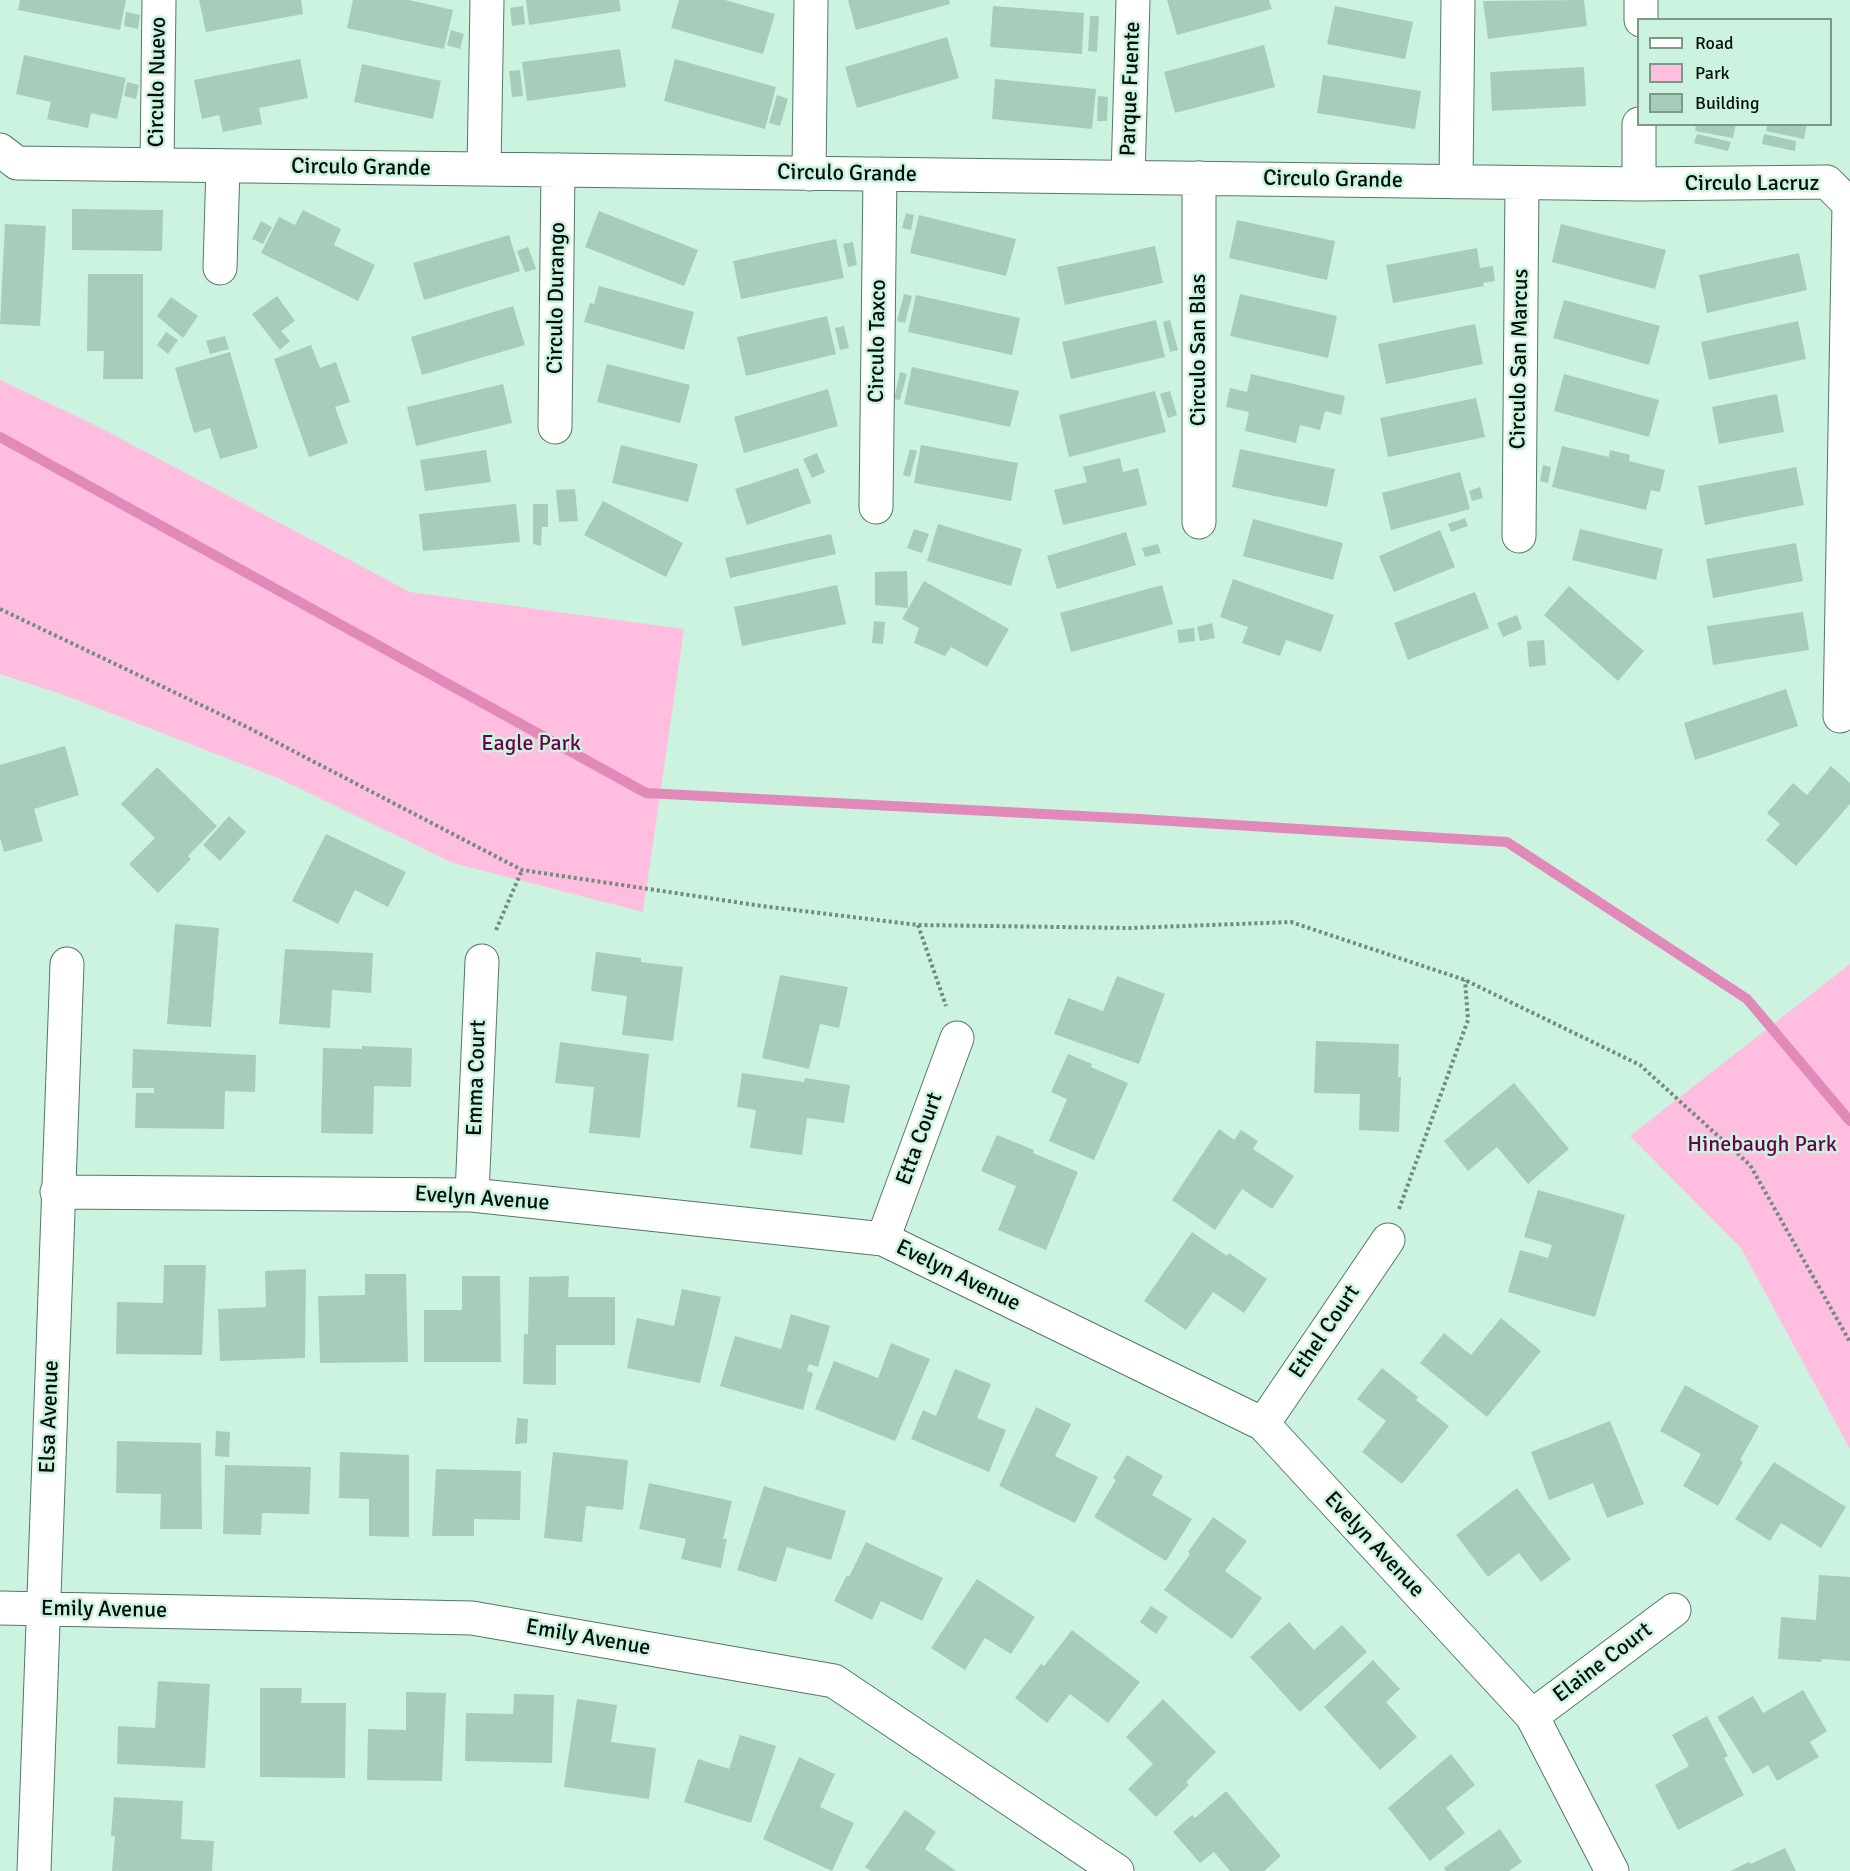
<!DOCTYPE html>
<style>
body{margin:0}
#map{position:relative;width:1850px;height:1871px;overflow:hidden;background:#ccf3df;font-family:Signika,sans-serif}
canvas{display:block}
.legend{position:absolute;left:1637px;top:18px;width:195px;height:108px;box-sizing:border-box;background:#ccf3df;border:2px solid #7c9889;margin:0;padding:8px 10px;list-style:none;font-size:18px;color:#031009}
.legend li{display:flex;align-items:center;gap:12px;height:30px}
.legend b{width:30px;border:2px solid #7c9889}
</style>
<div id="map">
<canvas width="1850" height="1871"></canvas>
<ul class="legend">
<li><b style="height:8px;background:#fff"></b>Road</li>
<li><b style="height:16px;background:#ffbddf"></b>Park</li>
<li><b style="height:16px;background:#a7cdba"></b>Building</li>
</ul>
</div>
<script>
const g = document.querySelector('canvas').getContext('2d');
g.lineJoin = 'round';
function fillPath(path, color) { g.fillStyle = color; g.fill(path, 'evenodd'); }
const toPath = rows => new Path2D(rows.map(r => 'M' + r).join(''));
function strokePath(path, color, width, dash) { g.strokeStyle = color; g.lineWidth = width; g.lineCap = dash ? 'butt' : 'round'; g.setLineDash(dash || []); g.stroke(path); }
function write(font, color, halo, rows, align = 'center') {
  g.font = font + ' Signika,sans-serif'; g.lineWidth = 5; g.setLineDash([]); g.textBaseline = 'middle'; g.strokeStyle = halo; g.fillStyle = color; for (const [text, x, y, turn = 0] of rows) {
    g.save(); g.translate(x, y); g.rotate((+turn || 0) * Math.PI / 180); g.textAlign = isNaN(turn) ? turn : align; if (halo) g.strokeText(text, 0, 0); g.fillText(text, 0, 0); g.restore();
  }
}
fillPath(toPath([
 [0,380,93,424,410,592,684,629,643,912,453,863,278,778,64,695,0,674],
 [1850,964,1850,1449,1741,1248,1630,1136]
]), '#ffbddf');
strokePath(toPath([
 [0,437,646,793,1139,819,1507,842,1747,999,1850,1121]
]), '#e18aba', 10);
fillPath(toPath([
 [20,0,126,0,120,30,18,10],
 [199,0,301,0,303,14,206,32],
 [353,0,409,0,453,10,444,49,347,28],
 [526,0,619,0,621,11,529,25],
 [679,0,725,0,775,14,763,54,671,28],
 [848,0,949,0,950,4,856,30],
 [1167,0,1269,0,1272,9,1177,35],
 [1584,0,1587,26,1488,39,1483,1],
 [523,6,525,24,512,26,510,8],
 [993,6,1084,13,1082,54,990,47],
 [1335,6,1413,22,1405,59,1327,44],
 [126,12,140,15,138,29,124,26],
 [1090,16,1099,16,1097,52,1088,51],
 [451,30,464,34,460,49,447,45],
 [947,37,959,78,857,108,845,67],
 [1264,45,1275,87,1175,113,1164,72],
 [620,49,626,87,527,101,522,62],
 [24,55,126,78,117,119,91,113,88,128,47,119,51,102,16,94],
 [300,59,308,98,259,108,262,124,223,132,219,115,202,119,194,80],
 [675,59,776,87,765,129,664,101],
 [362,64,441,81,433,119,354,102],
 [1584,67,1586,106,1492,111,1490,72],
 [520,70,523,96,512,97,509,71],
 [1323,75,1421,91,1415,129,1317,113],
 [995,79,1096,89,1092,129,992,119],
 [127,82,139,85,136,99,124,96],
 [777,95,788,99,780,126,769,123],
 [1098,96,1108,97,1107,121,1097,121],
 [1696,124,1736,124,1733,138,1695,131],
 [1767,124,1807,124,1804,139,1766,131],
 [1697,134,1731,142,1728,151,1694,143],
 [1764,134,1796,141,1795,151,1762,144],
 [72,209,163,210,162,251,72,250],
 [303,210,341,229,334,245,375,265,358,301,261,253,279,217,295,225],
 [599,211,698,250,684,286,585,247],
 [906,213,914,215,911,230,902,228],
 [919,215,1016,239,1006,276,910,253],
 [1237,220,1335,241,1327,280,1229,258],
 [261,221,272,227,263,244,252,239],
 [5,224,46,226,40,326,0,324],
 [1561,224,1666,250,1655,289,1552,262],
 [509,235,520,271,424,300,413,263],
 [836,239,844,278,741,299,733,261],
 [853,242,857,265,848,267,843,244],
 [1155,246,1163,283,1065,305,1057,267],
 [528,247,536,269,525,272,517,251],
 [1477,248,1480,268,1493,266,1495,281,1483,283,1484,286,1393,303,1386,265],
 [1799,253,1807,290,1707,313,1699,275],
 [88,274,143,274,143,379,103,379,104,351,87,351],
 [599,286,694,312,684,350,584,322,590,303,594,304],
 [904,294,912,296,905,323,897,321],
 [1240,294,1337,316,1328,358,1230,336],
 [916,295,1020,318,1012,355,908,332],
 [277,296,295,321,281,331,290,341,280,350,252,314],
 [171,297,198,316,183,338,157,316],
 [1564,300,1660,326,1649,365,1553,338],
 [513,306,525,345,422,375,411,337],
 [827,316,836,354,746,376,737,337],
 [1156,320,1165,357,1071,379,1062,342],
 [1170,320,1178,350,1170,352,1163,322],
 [1798,321,1806,359,1709,380,1701,342],
 [1475,324,1483,364,1386,384,1378,344],
 [844,326,849,348,840,350,835,328],
 [166,332,178,340,168,354,157,345],
 [225,336,229,349,210,354,206,341],
 [311,345,320,368,336,362,350,402,335,407,348,443,309,457,274,359],
 [230,352,258,448,220,459,210,428,194,433,175,368],
 [607,364,690,385,680,423,597,402],
 [912,367,1019,391,1010,427,904,404],
 [900,372,907,374,900,400,894,399],
 [1251,374,1345,396,1341,415,1325,411,1320,430,1300,425,1296,443,1245,431,1249,412,1226,407,1230,388,1247,392],
 [1564,374,1659,400,1649,437,1554,411],
 [503,384,512,423,416,446,407,407],
 [828,389,838,426,744,453,734,417],
 [1155,391,1166,432,1069,457,1059,415],
 [1170,391,1177,415,1168,418,1160,394],
 [1777,394,1784,432,1719,444,1712,407],
 [1476,398,1485,437,1388,457,1380,418],
 [621,445,698,464,688,502,612,483],
 [921,445,1018,463,1011,501,914,483],
 [1562,446,1609,457,1610,450,1630,455,1629,461,1665,470,1660,492,1651,490,1646,510,1552,487],
 [910,449,917,451,910,477,903,475],
 [1240,449,1335,469,1327,507,1232,487],
 [486,450,491,482,425,491,420,460],
 [817,453,825,472,812,478,803,459],
 [1120,458,1123,472,1138,468,1147,505,1063,525,1054,490,1087,482,1083,467],
 [1543,465,1551,467,1548,483,1540,481],
 [1796,467,1804,505,1705,525,1698,486],
 [798,468,811,503,747,525,735,489],
 [1460,472,1470,509,1391,530,1382,493],
 [1480,487,1483,498,1472,501,1469,491],
 [575,489,578,521,559,522,556,490],
 [603,501,683,543,666,577,584,535],
 [516,504,520,542,423,551,419,514],
 [533,504,548,504,548,527,542,527,541,546,533,544],
 [1465,518,1468,526,1451,532,1448,524],
 [1253,519,1343,543,1333,580,1243,556],
 [938,524,1022,549,1011,586,927,561],
 [914,529,929,534,922,553,907,548],
 [1580,529,1663,549,1656,580,1572,560],
 [1440,530,1455,567,1394,592,1379,556],
 [1126,532,1136,565,1057,589,1047,556],
 [831,534,836,554,730,578,725,558],
 [1796,543,1803,581,1713,598,1706,559],
 [1158,544,1161,553,1145,557,1142,548],
 [907,571,908,608,875,605,875,572],
 [1233,579,1334,615,1321,652,1286,640,1280,656,1242,643,1248,627,1220,617],
 [924,581,1009,629,987,667,951,647,945,656,914,643,919,628,902,619],
 [837,585,846,624,742,646,734,607],
 [1162,585,1173,624,1071,652,1060,613],
 [1569,586,1644,651,1618,681,1544,615],
 [1475,592,1489,628,1408,660,1394,623],
 [1803,612,1809,650,1713,665,1707,626],
 [1517,615,1522,629,1503,637,1497,623],
 [874,621,885,622,883,644,872,643],
 [1212,623,1215,638,1200,641,1197,627],
 [1194,628,1195,641,1179,643,1177,630],
 [1544,640,1546,665,1529,667,1527,641],
 [1786,689,1798,726,1695,760,1684,723],
 [65,746,79,795,34,809,43,841,4,852,0,838,0,765],
 [1831,766,1850,783,1850,804,1796,866,1766,840,1780,824,1767,813,1793,783,1807,795],
 [157,767,217,826,188,856,191,859,158,893,129,864,155,838,121,804],
 [229,816,246,832,220,861,203,845],
 [326,834,406,872,388,907,355,890,338,924,292,901],
 [175,924,219,928,211,1027,167,1024],
 [285,949,373,953,371,993,332,990,330,1028,279,1024],
 [596,952,641,958,641,962,683,967,673,1041,622,1035,627,996,591,991],
 [780,975,848,987,839,1028,820,1024,809,1069,762,1058],
 [1117,976,1165,994,1139,1064,1054,1034,1068,998,1103,1011],
 [1316,1041,1399,1044,1398,1077,1401,1077,1399,1132,1359,1130,1360,1094,1314,1093],
 [560,1042,649,1054,640,1138,589,1133,594,1087,555,1083],
 [362,1046,412,1048,411,1087,374,1086,373,1134,321,1133,323,1048,362,1049],
 [133,1049,256,1055,255,1092,225,1091,224,1129,135,1128,136,1093,154,1093,154,1088,132,1088],
 [1068,1054,1092,1064,1091,1067,1128,1083,1094,1160,1049,1141,1067,1099,1051,1092],
 [742,1073,804,1082,805,1078,850,1085,844,1123,807,1118,802,1155,750,1148,756,1110,737,1107],
 [1514,1083,1569,1149,1528,1184,1497,1147,1468,1171,1444,1141],
 [1219,1129,1234,1140,1241,1130,1258,1141,1253,1149,1294,1176,1272,1209,1242,1189,1215,1230,1172,1200],
 [997,1135,1034,1150,1033,1153,1078,1172,1046,1250,998,1230,1016,1186,981,1171],
 [1538,1190,1625,1215,1595,1317,1508,1292,1520,1250,1548,1258,1552,1245,1524,1237],
 [1192,1232,1227,1256,1229,1253,1267,1279,1244,1313,1213,1292,1186,1330,1144,1301],
 [164,1265,206,1265,202,1355,116,1354,117,1302,163,1303],
 [306,1269,305,1358,220,1361,218,1309,266,1307,265,1271],
 [365,1274,406,1274,408,1362,320,1363,318,1296,365,1295],
 [462,1276,500,1276,501,1362,424,1362,424,1310,462,1310],
 [569,1276,568,1297,615,1297,615,1345,556,1345,556,1385,523,1384,524,1334,528,1334,529,1277],
 [682,1289,721,1297,700,1383,627,1368,637,1318,674,1326],
 [791,1314,830,1326,818,1367,809,1364,807,1371,813,1373,803,1410,720,1386,735,1336,781,1349],
 [1501,1318,1541,1351,1487,1417,1420,1363,1444,1333,1471,1355],
 [891,1343,930,1359,895,1441,815,1409,834,1361,878,1378],
 [1382,1368,1418,1397,1416,1400,1449,1426,1402,1484,1362,1452,1386,1421,1357,1399],
 [955,1369,991,1384,977,1418,1006,1430,989,1472,911,1439,923,1410,936,1416],
 [1685,1385,1759,1426,1740,1460,1743,1462,1718,1506,1683,1486,1701,1454,1660,1431],
 [1036,1407,1071,1424,1055,1456,1098,1477,1075,1523,999,1486],
 [517,1418,528,1419,527,1443,515,1444],
 [1610,1421,1644,1504,1607,1518,1593,1483,1549,1500,1531,1452],
 [216,1431,230,1432,229,1457,215,1456],
 [117,1441,201,1443,202,1529,160,1529,161,1494,116,1493],
 [340,1452,409,1455,409,1537,369,1536,369,1499,339,1498],
 [553,1452,628,1460,623,1510,586,1506,582,1542,544,1538],
 [1127,1455,1163,1476,1152,1495,1192,1519,1166,1561,1094,1517,1116,1480,1113,1478],
 [1774,1462,1846,1507,1821,1548,1781,1523,1770,1541,1735,1519],
 [225,1465,311,1467,309,1514,262,1513,261,1535,223,1534],
 [436,1469,521,1471,520,1520,474,1519,474,1536,432,1536],
 [649,1483,732,1501,723,1539,727,1539,721,1568,681,1559,686,1539,639,1529],
 [764,1486,846,1511,831,1560,787,1547,776,1582,737,1570],
 [1517,1488,1571,1559,1541,1582,1519,1553,1488,1577,1456,1535],
 [1213,1517,1247,1541,1225,1571,1262,1598,1232,1639,1164,1590,1190,1554,1188,1552],
 [866,1542,943,1578,922,1621,881,1601,872,1620,834,1601,847,1575,849,1577],
 [1819,1575,1850,1577,1850,1661,1822,1659,1821,1662,1778,1659,1781,1617,1816,1620],
 [977,1579,1035,1617,1011,1654,985,1638,965,1670,931,1648],
 [1151,1606,1168,1617,1156,1634,1140,1622],
 [1289,1622,1314,1650,1342,1625,1367,1652,1300,1712,1250,1657],
 [1072,1630,1140,1682,1108,1723,1070,1694,1047,1723,1015,1698,1041,1664,1044,1666],
 [1373,1660,1400,1689,1386,1702,1417,1737,1380,1770,1324,1707],
 [158,1681,210,1684,205,1768,117,1764,118,1726,155,1728],
 [260,1688,302,1688,301,1703,346,1703,345,1778,260,1777],
 [1803,1690,1827,1731,1810,1742,1819,1757,1777,1781,1768,1765,1753,1774,1717,1717,1753,1696,1763,1713],
 [406,1692,446,1693,442,1781,367,1780,368,1729,406,1730],
 [514,1694,554,1695,552,1763,465,1761,466,1713,513,1714],
 [577,1699,617,1705,611,1742,656,1748,649,1799,564,1787],
 [1163,1699,1216,1752,1186,1782,1189,1785,1156,1817,1128,1789,1153,1764,1126,1737],
 [1707,1716,1728,1756,1724,1758,1744,1795,1678,1830,1655,1785,1689,1766,1672,1735],
 [740,1735,776,1746,751,1823,684,1802,698,1759,729,1769],
 [1451,1754,1475,1785,1446,1808,1465,1833,1430,1861,1388,1808],
 [799,1757,835,1774,820,1807,854,1823,832,1871,763,1839],
 [1226,1791,1281,1856,1264,1871,1230,1871,1214,1852,1200,1863,1173,1832,1192,1815,1195,1818],
 [114,1797,183,1801,181,1839,214,1841,212,1871,112,1871,115,1836,111,1836],
 [905,1810,936,1832,925,1849,956,1871,871,1871,865,1867],
 [1500,1829,1522,1862,1509,1871,1446,1871,1444,1868],
 [1785,1848,1796,1871,1730,1871,1749,1862,1751,1864]
]), '#a7cdba');
const minor = toPath([
 [1641,20,1641,0],
 [0,150,17,163,1639,184,1827,182,1849,204,1840,716],
 [157,165,159,0],
 [484,169,487,0],
 [809,174,811,0],
 [1128,177,1133,0],
 [1456,182,1458,0],
 [1639,184,1639,124],
 [220,268,223,166],
 [555,427,558,170],
 [876,507,880,174],
 [1199,522,1199,178],
 [1519,536,1522,183],
 [57,1192,472,1195,883,1239,1263,1424,1532,1716,1612,1871],
 [472,1195,482,961],
 [883,1239,957,1038],
 [1263,1424,1388,1240],
 [0,1608,472,1618,834,1681,1117,1871],
 [1532,1716,1674,1610],
 [34,1871,67,964]
]);
strokePath(minor, '#547867', 35);
strokePath(toPath([
 [0,609,249,728,522,870,762,906,918,925,1129,928,1291,922,1465,980,1640,1065,1750,1165,1850,1342],
 [918,925,946,1006],
 [496,930,522,870],
 [1399,1209,1468,1020,1465,980]
]), '#718c7e', 4, [3, 3]);
strokePath(minor, '#fff', 33);
write('22px', '#031009', '#ccf3df', [
 ["Circulo Nuevo",158,82,-89],
 ["Parque Fuente",1131,89,-88],
 ["Circulo Grande",361,168,1],
 ["Circulo Grande",847,174,1],
 ["Circulo Grande",1333,180,1],
 ["Circulo Lacruz",1752,184],
 ["Circulo Durango",557,298,-89],
 ["Circulo Taxco",878,341,-89],
 ["Circulo San Blas",1199,350,-90],
 ["Circulo San Marcus",1520,359,-89],
 ["Emma Court",477,1078,-88],
 ["Etta Court",920,1139,-70],
 ["Evelyn Avenue",482,1199,4],
 ["Evelyn Avenue",958,1276,26],
 ["Ethel Court",1325,1332,-56],
 ["Elsa Avenue",50,1417,-88],
 ["Evelyn Avenue",1374,1545,47],
 ["Emily Avenue",104,1610,1],
 ["Emily Avenue",588,1638,10],
 ["Elaine Court",1603,1663,-37]
]);
write('22px', '#6d004b', '#ccf3df', [
 ["Eagle Park",531,744],
 ["Hinebaugh Park",1762,1145]
]);
</script>
